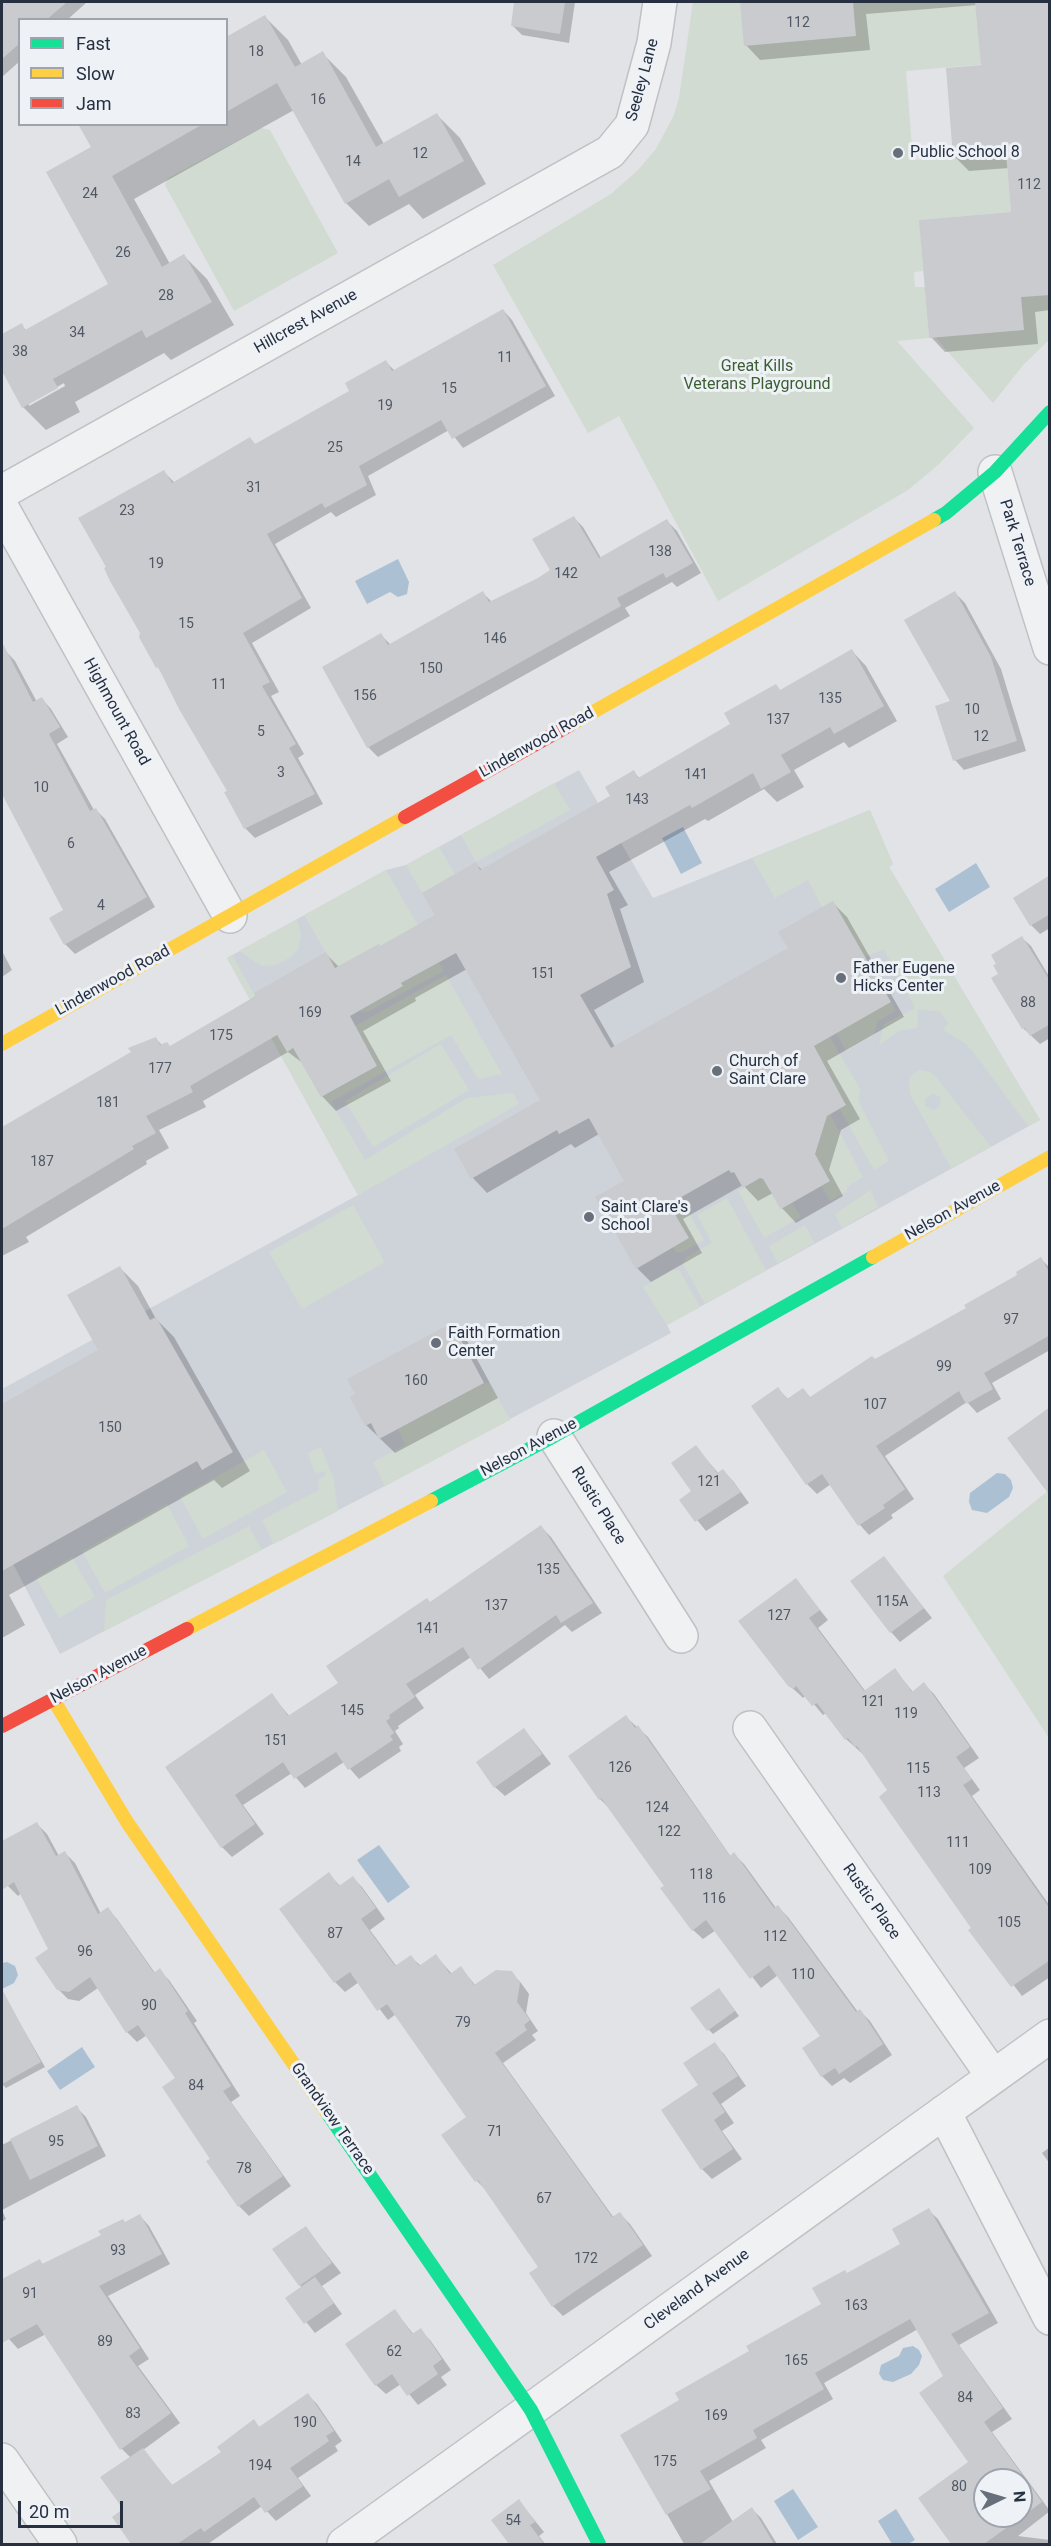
<!DOCTYPE html>
<style>
body{margin:0}
#map{position:relative;width:1051px;height:2546px;overflow:hidden;background:#e1e3e6;font-family:Roboto,sans-serif}
canvas{display:block}
.frame{position:absolute;inset:0;border:3px solid #263041;pointer-events:none}
.legend{position:absolute;left:18px;top:18px;width:210px;height:108px;box-sizing:border-box;background:#eef2f6;border:2px solid #9ea4ae;margin:0;padding:8px 10px;list-style:none;font-size:18px;color:#263041}
.legend li{display:flex;align-items:center;gap:12px;height:30px}
.legend b{width:30px;border:2px solid #9ea4ae}
.north{position:absolute;left:973px;top:2468px;width:60px;height:60px;box-sizing:border-box;background:#eef2f6;border:2px solid #9ea4ae;border-radius:50%;rotate:85deg;font-size:16px;font-weight:700;line-height:24px;text-align:center;color:#263041}
.north::after{content:'';display:block;margin:auto;width:21px;height:27px;background:#676f7b;clip-path:polygon(50% 0,100% 100%,50% 72%,0 100%)}
.scale{position:absolute;left:18px;top:2501px;width:105px;height:27px;box-sizing:border-box;border:3px solid #263041;border-top:0;padding-left:8px;font-size:18px;line-height:21px;white-space:nowrap;color:#263041;-webkit-text-stroke:4px #eef2f6;paint-order:stroke}
</style>
<div id="map">
<canvas width="1051" height="2546"></canvas>
<div class="frame"></div>
<ul class="legend">
<li><b style="height:8px;background:#16e098"></b>Fast</li>
<li><b style="height:8px;background:#ffcf43"></b>Slow</li>
<li><b style="height:8px;background:#f24e42"></b>Jam</li>
</ul>
<div class="north">N</div>
<div class="scale">20 m</div>
</div>
<script>
const g = document.querySelector('canvas').getContext('2d');
g.lineJoin = 'round';
function fillPath(path, color) { g.fillStyle = color; g.fill(path, 'evenodd'); }
const toPath = rows => new Path2D(rows.map(r => 'M' + r).join(''));
function strokePath(path, color, width, dash) { g.strokeStyle = color; g.lineWidth = width; g.lineCap = dash ? 'butt' : 'round'; g.setLineDash(dash || []); g.stroke(path); }
function write(font, color, halo, rows, align = 'center') {
  g.font = font + ' Roboto,sans-serif'; g.lineWidth = 6; g.setLineDash([]); g.textBaseline = 'middle'; g.strokeStyle = halo; g.fillStyle = color; for (const [text, x, y, turn = 0] of rows) {
    g.save(); g.translate(x, y); g.rotate((+turn || 0) * Math.PI / 180); g.textAlign = isNaN(turn) ? turn : align; if (halo) g.strokeText(text, 0, 0); g.fillText(text, 0, 0); g.restore();
  }
}
fillPath(toPath([
 [579,770,653,898,870,810,893,864,889,867,1040,1120,667,1325,671,1333,385,1486,60,1654,2,1543,2,1389,358,1195,227,958,386,870,406,865]
]), '#ced3da');
fillPath(toPath([
 [693,2,740,2,745,45,855,36,853,2,975,2,986,64,906,71,913,160,1006,153,1011,212,920,220,923,271,914,272,915,287,925,287,929,338,897,341,974,428,939,464,908,490,718,601,619,416,588,433,493,265,611,194,638,170,656,149,674,115,679,98],
 [261,128,270,130,338,253,234,311,165,185,168,178],
 [1049,295,1049,340,1024,364,993,403,935,337,1021,297],
 [554,783,570,810,476,862,461,835],
 [870,810,893,864,889,867,1040,1120,1028,1126,974,1053,965,1043,943,1030,948,1023,939,1011,918,1010,917,1028,899,1031,879,1045,884,1024,915,1008,884,949,865,957,833,901,822,907,808,880,775,898,752,858],
 [439,847,455,874,422,893,406,865],
 [386,870,444,971,367,1012,359,1011,402,987,401,983,429,968,409,931,380,946,379,944,335,968,304,915],
 [297,919,301,934,298,949,292,956,277,965,262,966,239,951],
 [232,955,286,1051,293,1048,321,1097,377,1066,355,1026,446,975,502,1074,478,1079,451,1035,331,1102,365,1160,467,1098,513,1093,519,1104,358,1195,227,958],
 [891,1002,896,1011,878,1021,874,1035,846,1051,836,1033],
 [827,1032,860,1089,858,1100,889,1161,874,1170,839,1108,846,1104,818,1054,802,1045],
 [441,1044,469,1090,373,1147,345,1101],
 [919,1070,930,1072,936,1077,991,1147,951,1168,910,1094,909,1080,911,1076],
 [932,1094,940,1096,941,1100,939,1107,933,1110,925,1106,925,1099],
 [830,1114,863,1177,848,1186,846,1192,830,1201,821,1185,830,1180,813,1151,824,1117],
 [760,1178,763,1179,780,1209,792,1202,801,1217,764,1238,738,1191],
 [661,1190,678,1194,704,1240,681,1253,676,1252,673,1247,689,1238],
 [870,1190,878,1207,842,1228,835,1214],
 [727,1198,766,1270,705,1304,683,1264,685,1258,712,1243,697,1215],
 [353,1205,385,1262,302,1309,269,1252],
 [805,1225,814,1243,778,1263,769,1246],
 [672,1270,679,1270,700,1307,667,1325,643,1287],
 [484,1383,490,1383,510,1420,385,1486,373,1462,405,1445,398,1429],
 [321,1447,334,1480,338,1511,274,1544,262,1520,319,1490,318,1479,324,1477,326,1472,323,1471,315,1474,308,1453],
 [264,1450,287,1492,203,1539,180,1497],
 [1049,1490,1049,1738,943,1576],
 [167,1504,189,1546,105,1593,82,1551],
 [249,1526,262,1550,104,1631,106,1600],
 [72,1557,95,1597,59,1618,36,1578]
]), '#d1dbd1');
fillPath(toPath([
 [398,559,409,582,407,594,398,597,390,592,367,604,355,581],
 [683,827,702,863,681,874,662,838],
 [976,863,990,887,949,912,935,889],
 [997,1473,1005,1474,1011,1480,1013,1488,1009,1497,987,1513,972,1510,969,1502,970,1493],
 [379,1845,410,1887,388,1903,357,1860],
 [7,1962,15,1966,18,1975,14,1983,2,1989,2,1963],
 [82,2047,95,2067,60,2090,47,2071],
 [913,2346,919,2350,922,2356,919,2365,911,2374,893,2382,883,2380,879,2374,881,2365,899,2356,903,2348],
 [793,2489,818,2527,798,2540,774,2501],
 [896,2509,915,2540,908,2544,892,2544,878,2521]
]), '#acc0d4');
fillPath(toPath([
 [2,2,87,2,67,20,20,20,20,61,2,77],
 [516,2,575,2,569,43,522,35,512,25],
 [742,2,1050,2,1050,310,1035,312,1038,344,945,352,931,337,1013,213,1009,168,969,171,954,156,982,66,977,5,866,14,870,50,760,60,746,45],
 [265,17,288,40,302,65,322,53,346,77,384,144,437,115,460,138,486,184,423,219,409,204,369,226,346,203,294,110,134,199,170,264,184,256,207,279,234,325,171,360,164,353,75,402,80,412,46,430,23,407,2,368,2,336,21,325,27,331,110,285,93,147,80,124,226,124,226,38],
 [64,383,65,386,29,406,29,403],
 [503,310,512,320,555,396,463,448,449,430,368,476,376,495,336,517,331,512,275,544,311,608,252,643,279,692,271,696,304,754,298,758,323,804,255,838,245,828,229,792,158,667,164,472,175,483,250,439,256,445,351,391,386,362,395,371],
 [574,518,583,527,601,558,667,521,677,531,701,573,677,587,672,582,625,608,630,616,378,757,368,747,381,635,391,645,483,593,492,602,539,579,552,570],
 [955,593,965,603,1001,669,1026,751,964,770,955,760,952,702],
 [2,647,15,661,37,702,42,699,51,709,68,737,57,744,94,810,95,809,105,819,155,907,75,954,65,944,65,910,34,798,2,784],
 [852,651,866,666,897,721,849,748,844,742,794,770,804,787,777,802,764,789,708,821,705,819,609,872,628,905,620,909,644,982,594,1010,615,1047,790,948,833,903,847,917,904,1017,827,1061,860,1119,841,1130,829,1170,843,1196,796,1223,782,1208,773,1193,758,1201,743,1185,683,1219,702,1253,651,1282,637,1268,626,1181,599,1134,575,1148,571,1144,487,1193,473,1178,456,1150,542,1100,467,969,415,998,416,1001,363,1031,391,1081,336,1111,322,1096,304,1064,288,1052,203,1101,206,1107,159,1130,169,1148,146,1161,147,1164,26,1237,29,1242,2,1256,2,1130,155,1038,163,1046,171,1047,326,954,339,967,381,948,437,916,476,864,482,870,612,796,634,772,640,779,732,724,776,686,781,691],
 [1050,877,1050,928,1040,934,1031,925],
 [1022,938,1031,946,1050,978,1050,1038,1040,1044,1023,1028,1000,974],
 [2,951,12,970,2,977],
 [1041,1259,1050,1268,1050,1350,992,1383,1001,1399,977,1413,967,1402,885,1456,914,1499,891,1515,893,1518,869,1535,860,1525,831,1484,817,1494,807,1484,753,1406,778,1389,789,1400,803,1390,811,1398,968,1309],
 [120,1268,138,1286,156,1319,174,1337,250,1471,222,1488,214,1480,9,1595,25,1625,2,1638,2,1406,100,1350],
 [452,1325,466,1339,498,1398,395,1453,366,1425],
 [696,1447,719,1474,723,1471,733,1481,749,1503,706,1531,681,1500,693,1491],
 [541,1527,551,1537,602,1613,572,1632,565,1625,489,1679,471,1657,415,1695,424,1708,398,1726,399,1728,395,1731,403,1744,399,1747,401,1751,359,1779,344,1762,305,1788,292,1773,243,1805,264,1834,232,1857,222,1847,167,1768,272,1695,290,1717,340,1684,431,1603],
 [884,1558,932,1618,900,1642,891,1632],
 [796,1580,828,1620,818,1628,866,1692,895,1670,913,1692,924,1684,934,1694,979,1758,964,1768,980,1790,972,1796,1050,1906,1050,1977,1022,1996,971,1930,973,1929,889,1791,865,1756,846,1739,826,1713,823,1715,806,1695,803,1698,800,1695,789,1685],
 [626,1717,648,1737,731,1857,734,1854,744,1864,776,1908,778,1907,788,1917,858,2012,860,2011,870,2021,892,2055,850,2083,844,2078,832,2086,822,2076,822,2036,778,1975,761,1988,716,1930,703,1939,693,1930,666,1886,610,1809,600,1799],
 [524,1729,551,1764,505,1796,495,1787],
 [37,1824,47,1834,59,1856,65,1853,75,1863,101,1914,108,1909,117,1919,155,1973,159,1970,169,1980,197,2021,194,2023,240,2096,231,2102,291,2186,249,2216,239,2206,208,2162,212,2159,178,2078,147,2035,137,2042,127,2032,98,1988,79,2001,68,1999,58,1989,50,1949,21,1893,18,1896,8,1886,2,1874,2,1842],
 [329,1874,341,1887,353,1878,362,1887,385,1919,370,1930,397,1967,411,1957,421,1966,436,1956,452,1974,461,1968,476,1986,511,1972,521,1983,529,1994,526,2013,538,2031,532,2035,536,2040,503,2063,614,2218,620,2214,630,2224,652,2256,563,2316,553,2306,540,2268,487,2191,477,2181,468,2117,396,2014,388,2020,359,1982,345,1992,335,1982,281,1909],
 [723,1994,739,2016,713,2034,709,2030],
 [6,1999,45,2067,6,2088,2,2084,2,2002],
 [714,2044,724,2054,746,2086,721,2104,734,2123,722,2131,742,2159,712,2179,702,2169,663,2111,700,2085],
 [76,2107,86,2117,106,2156,2,2210,6,2219,2,2222,2,2145],
 [1050,2147,1050,2164,1042,2153],
 [928,2210,938,2219,998,2323,959,2345,1012,2419,992,2432,1050,2511,1018,2536,1050,2540,1050,2544,953,2544,920,2499,970,2462,945,2377,918,2329,824,2383,833,2399,761,2440,766,2448,709,2481,733,2522,752,2509,761,2518,777,2544,684,2544,622,2435,681,2401,751,2351,823,2305,848,2275,902,2245],
 [985,2480,1021,2480,1021,2516,985,2516],
 [140,2216,149,2226,170,2264,108,2296,149,2359,138,2366,180,2423,143,2450,173,2486,223,2453,254,2421,260,2428,308,2395,317,2404,342,2441,335,2446,338,2451,298,2478,311,2496,276,2521,262,2506,208,2544,133,2544,114,2518,125,2509,131,2458,122,2449,46,2334,18,2349,9,2339,2,2326,2,2281,39,2261,44,2265],
 [306,2228,341,2273,322,2286,342,2314,315,2333,287,2298,302,2288,300,2285],
 [395,2311,414,2335,420,2330,430,2340,451,2370,441,2377,447,2385,418,2405,401,2384,386,2394,376,2385],
 [519,2501,544,2532,539,2536,545,2544,511,2544,493,2520]
]), '#0003');
fillPath(toPath([
 [2,2,67,2,46,20,20,20,20,43,2,59],
 [514,2,565,2,560,34,511,26],
 [740,2,853,2,856,36,744,46],
 [975,2,1050,2,1050,295,1021,297,1024,330,929,338,919,220,1011,212,1006,153,953,157,946,68,981,65],
 [265,15,295,67,323,51,376,147,437,113,464,161,399,197,389,179,345,204,277,83,226,112,226,37],
 [78,124,203,124,112,176,162,267,184,254,212,302,146,338,142,330,53,379,58,388,22,408,2,371,2,334,22,323,25,330,108,284,46,172,91,147],
 [503,309,546,386,452,439,441,420,359,466,367,485,325,508,322,503,267,534,302,598,243,633,270,682,262,686,296,744,289,748,315,794,244,829,224,792,227,791,179,709,158,667,156,668,145,648,139,637,140,633,110,581,104,568,106,567,78,518,164,470,172,483,250,437,255,444,349,391,345,383,386,360,392,371],
 [574,516,599,558,667,519,693,563,666,578,663,573,617,598,621,606,367,748,322,667,381,633,388,645,483,591,489,602,538,578,550,570,532,539],
 [955,591,991,657,1017,741,953,761,935,706,950,701,904,620],
 [2,642,33,702,42,697,60,727,49,734,90,811,96,808,147,897,64,945,49,918,63,910,2,794],
 [852,649,884,706,834,734,830,727,781,755,791,772,761,789,753,773,692,808,690,805,596,857,614,890,607,894,631,967,580,995,611,1048,788,948,778,932,833,901,891,1002,814,1046,846,1105,827,1116,815,1154,830,1181,781,1209,763,1179,760,1178,743,1188,734,1172,731,1173,729,1170,669,1204,689,1238,636,1269,595,1197,624,1181,589,1118,559,1134,557,1130,471,1179,454,1149,540,1100,456,953,401,983,403,986,350,1016,377,1066,321,1097,293,1048,287,1052,277,1035,190,1086,193,1092,146,1116,156,1133,132,1146,134,1149,2,1229,2,1127,131,1052,128,1048,156,1037,160,1045,167,1042,170,1046,256,996,254,993,326,952,335,968,379,944,380,946,435,915,422,893,476,862,480,870,610,796,605,787,634,770,638,778,730,724,724,713,776,684,780,690],
 [1050,875,1050,914,1030,926,1013,898],
 [1022,936,1050,981,1050,1024,1030,1036,1025,1028,1022,1029,991,978,998,974,993,965,996,964,991,955],
 [1041,1257,1050,1274,1050,1335,984,1373,993,1389,966,1404,959,1391,876,1446,905,1489,883,1505,885,1508,858,1526,822,1474,806,1485,751,1406,778,1387,787,1399,803,1388,810,1397,872,1356,875,1359,966,1308,964,1305,1017,1275,1016,1272],
 [120,1266,150,1320,156,1317,233,1452,202,1470,197,1461,2,1571,2,1404,98,1350,67,1295],
 [452,1323,484,1383,379,1439,371,1423,365,1426,350,1397,355,1394,347,1379],
 [1050,1407,1050,1496,1007,1438],
 [696,1445,717,1473,723,1469,741,1492,695,1522,679,1500,691,1491,671,1463],
 [541,1525,593,1603,561,1623,556,1615,478,1670,463,1647,406,1684,415,1697,389,1715,390,1718,386,1721,394,1733,390,1736,393,1740,348,1770,336,1752,294,1779,283,1762,235,1795,255,1824,221,1848,165,1767,272,1693,288,1716,338,1683,326,1666,427,1598,430,1602],
 [884,1556,924,1608,890,1633,850,1581],
 [796,1578,820,1610,809,1618,864,1691,895,1668,912,1692,924,1682,970,1747,956,1757,972,1779,963,1785,1050,1909,1050,1960,1011,1987,968,1930,971,1928,879,1797,887,1790,857,1746,855,1747,848,1738,845,1740,817,1703,812,1706,796,1686,793,1689,788,1686,738,1621],
 [626,1715,635,1728,638,1725,730,1856,734,1852,774,1908,778,1905,856,2012,860,2009,883,2044,839,2074,835,2068,821,2077,802,2048,820,2036,769,1965,750,1979,706,1920,692,1931,660,1888,664,1886,601,1798,599,1800,568,1756],
 [524,1728,542,1754,494,1788,476,1762],
 [37,1822,56,1856,65,1851,98,1914,108,1907,154,1973,160,1968,188,2011,185,2013,231,2086,223,2091,283,2176,238,2207,206,2161,210,2159,162,2087,175,2078,138,2025,126,2033,90,1977,69,1992,57,1990,35,1958,48,1949,14,1882,2,1890,2,1841],
 [329,1872,339,1886,353,1876,376,1908,361,1919,395,1966,411,1955,419,1966,436,1954,450,1974,461,1966,474,1985,496,1970,512,1971,520,1983,517,2002,530,2020,524,2025,527,2030,495,2053,612,2217,620,2212,643,2245,552,2307,529,2273,538,2267,478,2180,475,2182,441,2135,466,2117,387,2004,377,2011,350,1972,334,1983,279,1909],
 [719,1988,735,2011,707,2031,690,2008],
 [2,1989,41,2062,2,2084],
 [715,2042,738,2076,712,2093,725,2112,714,2120,733,2149,701,2170,661,2110,698,2085,683,2063],
 [77,2105,98,2146,30,2180,10,2139],
 [929,2208,989,2313,951,2334,1003,2408,984,2422,1042,2502,984,2544,951,2544,918,2498,968,2462,919,2393,943,2376,910,2319,815,2373,824,2389,753,2430,757,2438,700,2471,711,2489,666,2515,620,2435,679,2400,675,2393,749,2351,746,2346,821,2304,812,2288,845,2270,847,2273,900,2244,892,2229],
 [985,2480,1021,2480,1021,2516,985,2516],
 [140,2214,162,2254,99,2286,140,2348,129,2356,171,2413,120,2450,37,2324,2,2343,2,2279,40,2259,42,2264,101,2235,98,2231,123,2219,125,2222],
 [306,2226,332,2263,299,2286,272,2249],
 [315,2277,334,2303,304,2324,285,2298],
 [395,2309,412,2334,421,2328,442,2359,433,2366,438,2374,407,2396,392,2374,375,2386,345,2344],
 [308,2393,334,2431,326,2436,329,2441,290,2468,303,2486,265,2513,254,2497,204,2532,201,2528,177,2544,131,2544,112,2517,123,2509,100,2477,143,2448,172,2485,221,2452,217,2447,254,2419,259,2427],
 [519,2499,535,2522,530,2525,544,2544,509,2544,491,2520],
 [752,2507,774,2544,700,2544]
]), '#c9cbce');
const street = toPath([
 [995,472,1050,648],
 [2,492,610,152,632,125,654,43,660,2],
 [2,508,230,916],
 [554,1436,681,1636],
 [750,1728,993,2076],
 [944,2112,1050,2318],
 [2,2460,60,2544],
 [344,2544,1050,2036]
]);
strokePath(street, '#bfc1c4', 36);
strokePath(street, '#f0f1f3', 33);
strokePath(toPath([
 [934,520,946,513,995,472,1050,412],
 [431,1501,554,1436,873,1257],
 [328,2114,531,2410,599,2544]
]), '#16e098', 14);
strokePath(toPath([
 [570,725,934,520],
 [2,1044,405,817],
 [873,1257,1050,1157],
 [187,1629,431,1501],
 [53,1699,127,1822,328,2114]
]), '#ffcf43', 14);
strokePath(toPath([
 [405,817,570,725],
 [2,1726,187,1629]
]), '#f24e42', 14);
for (const [x, y, r, color] of [
 [898,153,6,"#676f7b"],
 [841,978,6,"#676f7b"],
 [717,1071,6,"#676f7b"],
 [589,1217,6,"#676f7b"],
 [436,1343,6,"#676f7b"]
]) { const dot = new Path2D(); dot.arc(x, y, r, 0, 2 * Math.PI); g.fillStyle = color; g.fill(dot); strokePath(dot, '#eef2f6', 2); }
write('14px', '#505865', null, [
 ["112",798,23],
 ["18",256,52],
 ["16",318,100],
 ["12",420,154],
 ["14",353,162],
 ["112",1029,185],
 ["24",90,194],
 ["26",123,253],
 ["28",166,296],
 ["34",77,333],
 ["38",20,352],
 ["11",505,358],
 ["15",449,389],
 ["19",385,406],
 ["25",335,448],
 ["31",254,488],
 ["23",127,511],
 ["138",660,552],
 ["19",156,564],
 ["142",566,574],
 ["15",186,624],
 ["146",495,639],
 ["150",431,669],
 ["11",219,685],
 ["156",365,696],
 ["135",830,699],
 ["10",972,710],
 ["137",778,720],
 ["5",261,732],
 ["12",981,737],
 ["3",281,773],
 ["141",696,775],
 ["10",41,788],
 ["143",637,800],
 ["6",71,844],
 ["4",101,906],
 ["151",543,974],
 ["88",1028,1003],
 ["169",310,1013],
 ["175",221,1036],
 ["177",160,1069],
 ["181",108,1103],
 ["187",42,1162],
 ["97",1011,1320],
 ["99",944,1367],
 ["160",416,1381],
 ["107",875,1405],
 ["150",110,1428],
 ["121",709,1482],
 ["135",548,1570],
 ["115A",892,1602],
 ["137",496,1606],
 ["127",779,1616],
 ["141",428,1629],
 ["121",873,1702],
 ["145",352,1711],
 ["119",906,1714],
 ["151",276,1741],
 ["126",620,1768],
 ["115",918,1769],
 ["113",929,1793],
 ["124",657,1808],
 ["122",669,1832],
 ["111",958,1843],
 ["109",980,1870],
 ["118",701,1875],
 ["116",714,1899],
 ["105",1009,1923],
 ["87",335,1934],
 ["112",775,1937],
 ["96",85,1952],
 ["110",803,1975],
 ["90",149,2006],
 ["79",463,2023],
 ["84",196,2086],
 ["71",495,2132],
 ["95",56,2142],
 ["78",244,2169],
 ["67",544,2199],
 ["93",118,2251],
 ["172",586,2259],
 ["91",30,2294],
 ["163",856,2306],
 ["89",105,2342],
 ["62",394,2352],
 ["165",796,2361],
 ["84",965,2398],
 ["83",133,2414],
 ["169",716,2416],
 ["190",305,2423],
 ["175",665,2462],
 ["194",260,2466],
 ["80",959,2487],
 ["54",513,2521]
]);
write('16px', '#263041', '#eef2f6', [
 ["Seeley Lane",643,80,-75],
 ["Hillcrest Avenue",306,322,-29],
 ["Park Terrace",1017,543,73],
 ["Highmount Road",116,712,61],
 ["Lindenwood Road",537,743,-29],
 ["Lindenwood Road",113,981,-29],
 ["Nelson Avenue",953,1211,-29],
 ["Nelson Avenue",529,1448,-28],
 ["Rustic Place",598,1506,58],
 ["Nelson Avenue",99,1675,-28],
 ["Rustic Place",871,1902,55],
 ["Grandview Terrace",332,2119,55],
 ["Cleveland Avenue",697,2290,-36]
]);
write('16px', '#263041', '#eef2f6', [
 ["Public School 8",910,153],
 ["Father Eugene",853,969],
 ["Hicks Center",853,987],
 ["Church of",729,1062],
 ["Saint Clare",729,1080],
 ["Saint Clare's",601,1208],
 ["School",601,1226],
 ["Faith Formation",448,1334],
 ["Center",448,1352]
], 'left');
write('16px', '#3b5e32', '#eef2f6', [
 ["Great Kills",757,367],
 ["Veterans Playground",757,385]
]);
</script>
